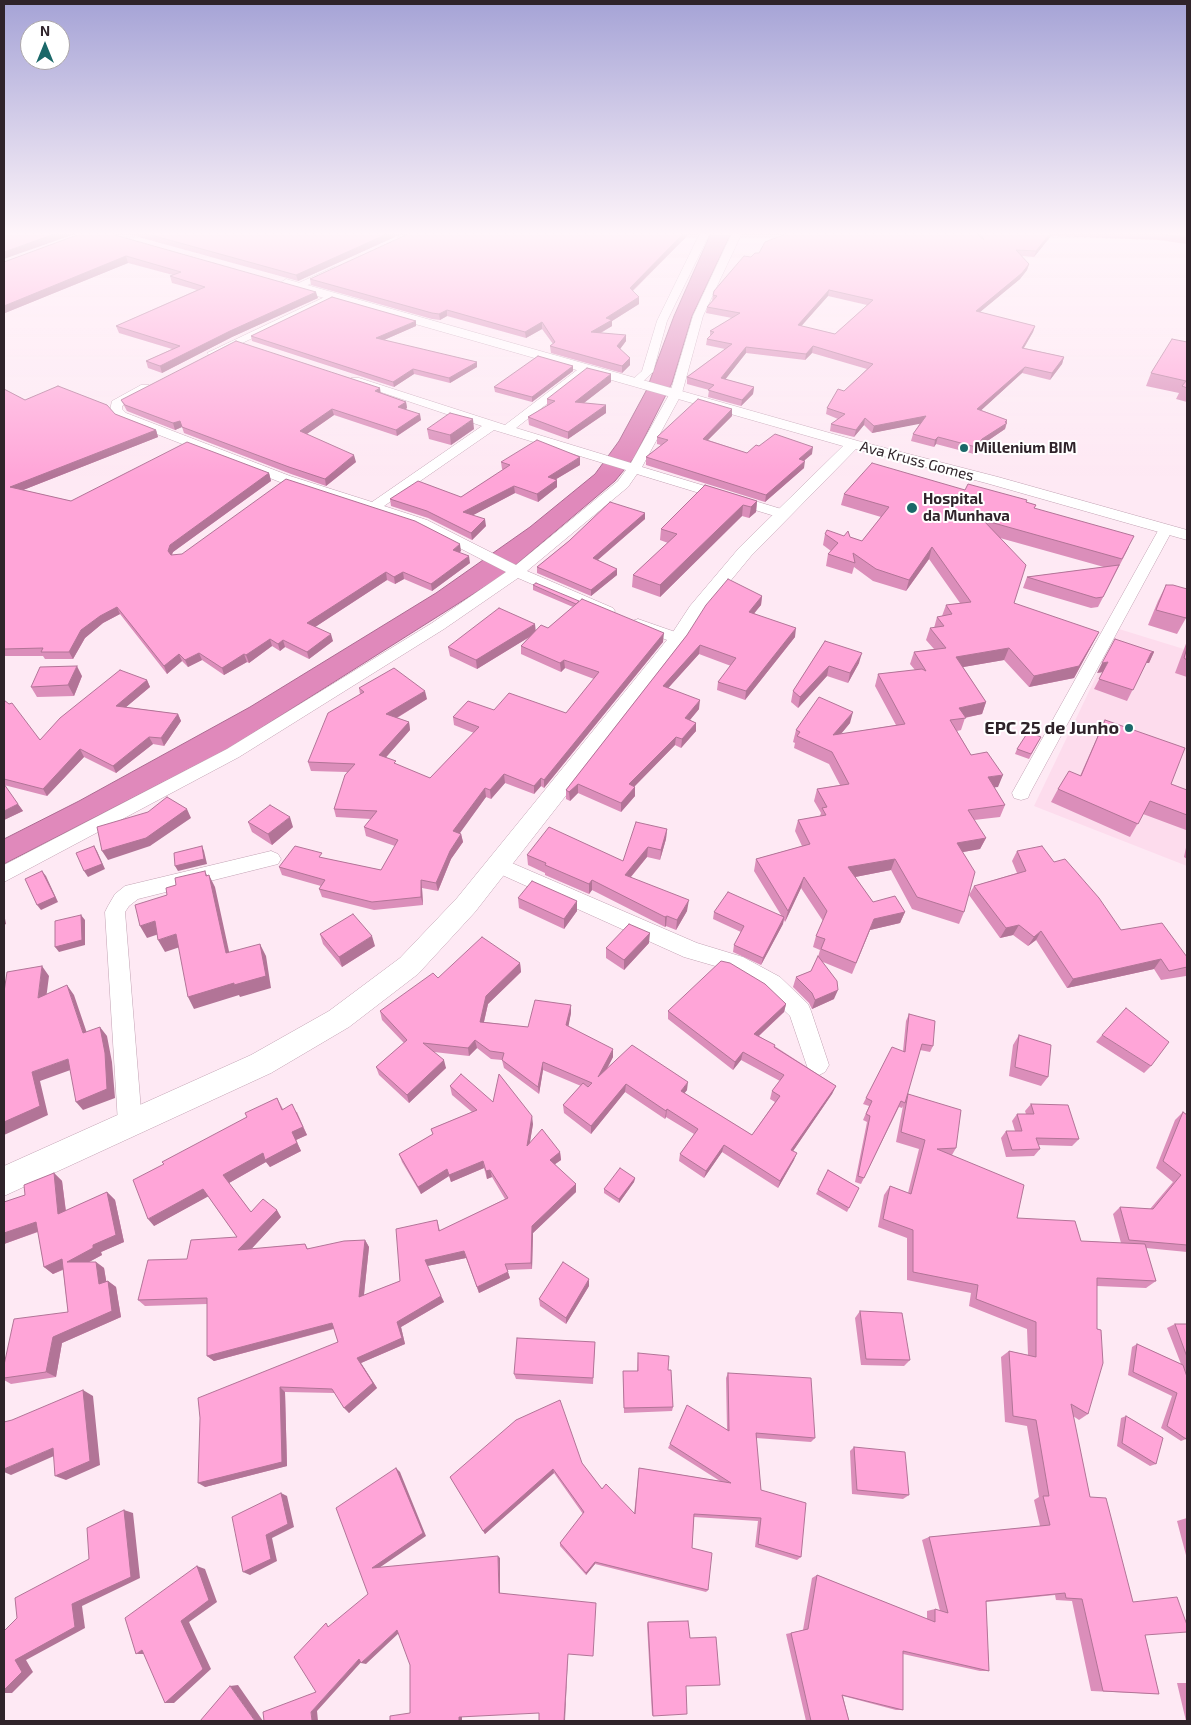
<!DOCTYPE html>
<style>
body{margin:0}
#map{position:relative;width:1191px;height:1725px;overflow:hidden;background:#fee9f4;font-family:"Exo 2",sans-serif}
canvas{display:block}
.frame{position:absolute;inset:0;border:5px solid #2f232a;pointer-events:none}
.north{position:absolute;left:20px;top:20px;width:50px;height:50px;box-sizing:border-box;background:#fff;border:1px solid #aca7aa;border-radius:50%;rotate:0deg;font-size:14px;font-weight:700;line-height:20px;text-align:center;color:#2f232a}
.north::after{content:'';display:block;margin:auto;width:18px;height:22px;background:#1b6869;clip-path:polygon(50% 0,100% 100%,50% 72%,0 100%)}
</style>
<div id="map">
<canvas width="1191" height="1725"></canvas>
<div class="frame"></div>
<div class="north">N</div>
</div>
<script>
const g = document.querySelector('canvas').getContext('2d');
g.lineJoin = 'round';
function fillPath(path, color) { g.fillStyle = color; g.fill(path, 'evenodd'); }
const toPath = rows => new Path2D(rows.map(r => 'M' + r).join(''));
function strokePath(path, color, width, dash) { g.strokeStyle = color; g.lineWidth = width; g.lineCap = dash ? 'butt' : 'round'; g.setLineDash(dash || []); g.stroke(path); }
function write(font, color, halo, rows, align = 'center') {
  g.font = font + ' "Exo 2",sans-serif'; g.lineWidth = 4; g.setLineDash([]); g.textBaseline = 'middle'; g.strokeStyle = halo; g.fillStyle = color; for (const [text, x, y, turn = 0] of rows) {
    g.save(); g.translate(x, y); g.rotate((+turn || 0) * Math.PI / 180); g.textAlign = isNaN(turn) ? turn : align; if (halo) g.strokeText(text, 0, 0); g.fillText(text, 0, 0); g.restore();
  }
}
fillPath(toPath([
 [1119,629,1187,650,1187,866,1034,806]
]), '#fddced');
const water = toPath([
 [710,235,730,235,692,316,672,383,634,458,615,481,505,574,228,749,4,864,4,839,79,801,250,707,436,593,530,527,595,474,619,441,646,391,674,316,710,235]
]);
fillPath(water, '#e089bb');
strokePath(water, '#ab6a90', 1);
const minor = toPath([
 [699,235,709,235,667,321,653,372,639,385,631,385,629,383,631,381,642,371,657,321,699,235],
 [731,235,741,235,703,316,682,393,642,467,788,511,790,514,788,517,778,517,637,474,628,487,527,571,613,608,615,611,613,614,601,614,518,578,444,629,239,757,4,882,4,865,227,749,432,623,506,572,417,526,280,482,118,419,110,410,112,401,141,385,149,385,151,388,149,391,122,406,122,409,126,413,290,476,372,502,482,426,351,382,349,380,351,378,359,378,505,425,581,367,585,366,589,367,591,369,589,371,516,428,631,463,670,393,693,316,731,235],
 [494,430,626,470,618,481,516,565,427,520,384,506,494,430],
 [334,267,337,268,337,272,301,288,293,288,292,286,334,267],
 [333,293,337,294,337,298,217,355,209,355,207,353,333,293],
 [1166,525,1171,526,1173,529,1030,793,1028,798,1021,800,1014,798,1012,793,1159,529,1161,526,1166,525],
 [638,619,684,635,686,639,684,643,678,644,632,627,630,624,632,621,638,619],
 [271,851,278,854,281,859,278,864,138,899,129,906,125,912,142,1123,139,1131,130,1134,121,1131,118,1123,105,912,108,906,115,894,125,886,271,851],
 [498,857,697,943,743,957,780,977,808,1004,811,1011,829,1065,825,1072,817,1076,809,1072,790,1016,764,991,729,970,684,957,491,870,488,865,491,860,498,857]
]);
const tertiary = toPath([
 [286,279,858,441,998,477,1187,530,1187,540,986,483,856,449,751,556,704,613,685,643,475,912,418,974,349,1027,271,1073,4,1196,4,1166,251,1055,329,1011,400,958,457,898,671,635,690,606,739,548,843,446,282,286,280,283,286,279]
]);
strokePath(minor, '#c2a2b3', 1);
strokePath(tertiary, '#c2a2b3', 1);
fillPath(minor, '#fff');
fillPath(tertiary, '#fff');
fillPath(toPath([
 [77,235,318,298,232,337,162,373,148,368,146,361,172,349,119,333,116,326,197,290,172,283,170,276,173,275,128,263,5,313,4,313,4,262],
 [131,235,399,235,298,281],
 [688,235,633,291,639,297,639,304,612,321,612,326,601,333,626,335,626,341,620,349,630,365,622,373,551,353,550,346,553,344,542,329,526,338,447,316,440,320,432,319,311,285,310,279],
 [783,235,1187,235,1187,244,1159,240,1051,236,1034,257,1022,256,1029,264,1027,270,1020,279,980,312,1035,326,1033,332,1024,348,1064,357,1062,364,1050,380,1022,373,981,410,1007,420,1007,423,1005,429,980,446,974,454,936,444,934,447,911,441,913,434,920,423,872,433,864,425,854,437,830,431,831,424,838,419,826,414,827,408,867,369,812,353,805,360,746,353,725,379,754,387,753,394,741,406,708,397,709,390,687,384,687,377,725,349,706,345,707,339,710,336,710,331,732,318,706,313,707,307,712,301,713,295,751,257,759,253],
 [828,296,867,305,835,334,801,326],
 [416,326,384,340,477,367,450,383,414,374,394,387,252,341,251,336],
 [1187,342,1187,402,1176,399,1179,393,1146,386,1151,373],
 [573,366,573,371,532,402,495,392,494,387],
 [611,382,583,403,606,413,568,439,529,425,528,417,547,406,547,399],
 [4,389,25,400,115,414,156,430,158,437,23,490,71,501,269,473,271,481,173,552,172,555,461,551,459,552,470,563,432,591,404,579,395,584,387,580,315,627,333,641,309,659,285,647,280,651,272,646,249,663,247,662,224,675,202,660,188,667,182,661,167,674,120,614,103,623,85,638,73,659,45,659,43,656,4,656],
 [381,393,406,402,407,408,406,409,421,420,397,436,334,415,307,434,356,462,326,486,291,474,184,433,182,427,175,430,127,411,121,400],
 [732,416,708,440,747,453,759,446,812,454,804,460,804,468,765,502,646,465,646,457,661,445,657,444,657,437],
 [427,429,474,429,451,445,429,439],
 [501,462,580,465,556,479,557,480,557,487,538,502,515,493,473,515,486,526,472,540,428,518,391,506,390,499,461,497,503,470,502,469],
 [705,485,757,501,756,512,749,518,742,516,660,597,632,587,633,575,668,543,660,540,661,529],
 [965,490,1026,502,1036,505,1034,509,1129,547,1098,607,1091,608,1023,588,1027,577,1104,567,1000,538,1014,603,1093,643,1074,678,1029,687,1004,660,963,667,986,702,982,714,965,718,961,730,957,731,971,755,998,787,994,787,1005,805,1000,817,974,820,986,838,980,849,963,852,964,912,959,924,912,909,891,870,855,877,873,902,905,912,900,923,870,930,852,974,823,962,834,999,812,1009,809,1003,793,987,796,977,811,971,818,957,820,950,813,947,816,936,823,921,801,888,785,922,784,920,783,924,761,965,733,952,734,945,741,932,713,919,714,912,781,915,754,871,756,859,802,846,795,831,798,820,820,816,821,813,814,801,817,789,840,785,829,764,794,748,795,743,793,742,796,730,850,723,841,734,896,725,875,686,878,674,915,670,910,664,914,652,934,649,926,640,930,628,934,628,937,617,942,616,946,605,960,603,929,559,906,591,873,581,854,567,852,574,826,566,828,554,831,551,823,545,825,534,850,537,862,541,881,517,841,505,844,494],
 [645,513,645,519,598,560,617,575,591,596,537,573,537,567,569,541],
 [533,585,663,642,544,788,541,786,534,794,505,783,491,799,486,797,459,833,461,834,463,842,451,859,438,891,422,888,423,905,374,910,322,897,319,889,321,886,282,875,279,867,323,858,381,870,395,846,366,836,364,827,371,819,336,817,334,809,347,772,311,771,308,762,360,694,359,688,427,699,397,718,409,722,410,730,386,757,397,765,430,778,474,733,454,725,453,717,494,710,566,713,594,679,565,668,561,672,521,654,521,646,529,637,477,669,450,656,448,647,548,628,573,607,533,590],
 [1166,585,1186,618,1177,634,1148,625,1158,601],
 [762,596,761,605,754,613,795,637,745,700,717,690,718,682,731,666,699,654,668,688,699,709,690,720,696,723,696,731,681,748,675,745,634,787,635,796,621,812,578,793,570,801,566,799,566,790,687,635],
 [825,641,859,663,848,683,827,676,798,708,791,702,793,691],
 [1187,641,1187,677,1175,673],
 [1154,652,1149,663,1146,663,1127,701,1094,689,1103,672,1097,673],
 [82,676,74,696,37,697,31,687],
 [147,680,150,687,126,707,178,714,181,721,164,746,153,744,116,773,84,757,47,796,4,785,23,811,4,820,4,700,40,740],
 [1105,720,1171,784,1187,790,1187,828,1186,830,1143,814,1130,837,1051,802,1058,789,1080,776,1099,733],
 [1041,737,1029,759,1015,754,1017,749],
 [248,822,293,827,272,845,252,832],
 [667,829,666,839,660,860,647,857,631,877,687,911,676,930,666,926,665,927,592,890,589,894,545,875,545,873,528,865,527,855,623,861],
 [1187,843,1187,859,1184,857],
 [1017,851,1054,862,1121,930,1187,957,1187,974,1186,976,1161,980,1154,969,1067,988,1036,940,1028,946,1013,935,1000,938,969,895,974,886,1017,873,1012,861],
 [518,898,577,911,564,929,519,908],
 [320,934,375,946,342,967,323,944],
 [649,943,624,970,606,958,606,948],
 [520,963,521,972,488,1004,484,1022,528,1027,571,1013,568,1026,613,1057,607,1069,687,1090,684,1093,752,1135,775,1102,770,1099,772,1091,780,1081,741,1060,733,1070,668,1019,668,1011,786,1004,784,1012,759,1036,836,1086,832,1094,793,1151,794,1160,778,1188,722,1152,704,1178,679,1161,680,1154,694,1134,666,1117,665,1119,625,1092,591,1134,564,1113,563,1105,581,1086,543,1070,539,1094,504,1068,502,1060,491,1059,477,1048,469,1056,434,1052,446,1068,409,1103,379,1075,376,1067,404,1043,382,1020,380,1011,438,978],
 [909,1014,933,1046,930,1052,920,1050,906,1098,908,1094,956,1148,952,1155,1017,1218,1081,1241,1121,1243,1113,1214,1120,1207,1150,1209,1173,1182,1156,1168,1175,1120,1183,1112,1186,1114,1187,1110,1187,1252,1146,1248,1156,1281,1146,1288,1097,1286,1088,1414,1079,1420,1073,1416,1090,1497,1133,1602,1145,1635,1159,1694,1091,1691,1072,1601,1056,1600,1055,1595,986,1602,989,1671,980,1671,903,1654,903,1710,896,1710,843,1696,849,1721,806,1721,786,1634,803,1630,812,1578,817,1575,927,1619,927,1611,935,1609,940,1611,922,1540,929,1537,1040,1526,1034,1500,1039,1497,1027,1426,1005,1422,1001,1357,1009,1351,1028,1355,1027,1329,969,1306,971,1293,907,1280,907,1238,878,1227,884,1195,890,1186,908,1193,919,1149,896,1142,903,1106,902,1108,899,1107,861,1184,855,1182,867,1122,863,1120,869,1106,863,1104,866,1098,903,1051,906,1021],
 [1019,1035,1048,1077,1041,1086,1009,1076,1013,1045],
 [1102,1035,1151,1066,1144,1073,1096,1042],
 [450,1086,493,1102,533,1124,530,1142,560,1152,561,1160,555,1164,576,1192,533,1233,532,1269,507,1270,510,1278,479,1293,466,1258,427,1266,444,1302,401,1327,405,1344,361,1363,377,1388,349,1413,335,1393,285,1392,287,1466,205,1487,200,1418,338,1342,334,1329,214,1361,207,1356,207,1304,145,1306,138,1300,187,1259,237,1237,208,1196,154,1226,164,1164,247,1117,277,1098,283,1109,297,1112,307,1135,296,1140,301,1151,270,1167,266,1162,229,1183,251,1212,281,1217,251,1249,305,1244,308,1249,365,1240,369,1247,364,1295,400,1281,437,1220,440,1231,505,1199,492,1177,487,1179,484,1168,451,1182,449,1176,421,1194,402,1162,399,1154,433,1134,431,1129,472,1112,452,1095],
 [1031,1104,1079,1139,1072,1146,1038,1145,1040,1149,1034,1156,1006,1157,1001,1138,1006,1131,1015,1131,1012,1121,1017,1114,1026,1114,1025,1111],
 [828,1170,859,1188,847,1212,816,1194],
 [54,1173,62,1181,66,1211,107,1192,115,1200,124,1242,101,1252,102,1255,89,1262,96,1262,104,1268,106,1281,108,1281,116,1287,121,1317,62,1343,56,1377,11,1384,4,1380,4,1365,68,1312,63,1270,53,1274,44,1267,38,1232,4,1244,4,1202,25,1195],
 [635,1178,634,1182,619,1203,604,1193,604,1189],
 [589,1286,566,1324,540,1306,539,1299],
 [860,1311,910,1360,904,1366,861,1365,855,1318],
 [1175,1324,1187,1324,1186,1439,1181,1441,1161,1428,1172,1396,1128,1375,1132,1347,1137,1344,1181,1364,1167,1328],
 [595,1342,593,1384,516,1379,514,1374],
 [638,1353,668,1370,673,1407,672,1411,624,1413,623,1371,637,1371],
 [728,1373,815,1438,811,1442,756,1438,761,1490,801,1557,797,1560,755,1547,758,1521,694,1517,692,1548,708,1590,706,1592,595,1564,586,1575,560,1546,560,1543,583,1514,554,1473,485,1534,450,1477,582,1463,602,1489,634,1514,639,1468,720,1481,668,1448,670,1444,727,1429,726,1378],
 [1126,1416,1156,1464,1150,1466,1117,1446,1121,1418],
 [854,1447,909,1495,903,1499,852,1494,850,1451],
 [1187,1518,1187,1559,1177,1521],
 [648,1622,686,1686,653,1716,652,1715,647,1624],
 [1177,1683,1187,1683,1187,1721,1186,1721]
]), '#db8eba');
fillPath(toPath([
 [52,235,72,235,4,259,4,252],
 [385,235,399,235,298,281,296,275],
 [682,235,688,235,629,294,630,288],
 [1049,235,1052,235,1051,236,1034,257,1036,251],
 [126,256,128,263,5,313,4,310,4,306],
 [1029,264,1027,270,1020,279,974,317,976,311],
 [829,290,828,296,797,331,798,325],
 [316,292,318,298,232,337,162,373,160,366,230,331],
 [639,297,639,304,612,321,612,326,591,338,591,332,606,318],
 [447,310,447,316,440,320,439,314],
 [416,321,416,326,377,343,376,338],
 [542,322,542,329,526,338,525,332],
 [1035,326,1033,332,1020,354,1022,348],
 [626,335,626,341,617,353,617,346],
 [813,346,812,353,805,360,806,354],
 [746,347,746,353,721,385,721,378],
 [1064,357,1062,364,1050,380,1052,373],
 [630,358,630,365,622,373,622,366],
 [477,362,477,367,450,383,449,378],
 [573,366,573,371,532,402,532,397],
 [1025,367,1022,373,975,416,977,409],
 [413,369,414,374,394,387,393,382],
 [611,374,611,382,575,410,575,402],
 [754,387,753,394,741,406,742,400],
 [380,388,381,395,375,391],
 [406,402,407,408,399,413,398,407],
 [606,405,606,413,568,439,568,432],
 [332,409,334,415,301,438,300,431],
 [732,409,732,416,702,446,703,439],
 [420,414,421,420,397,436,396,430],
 [926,416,924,423,872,433,874,426],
 [865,418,864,425,854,437,856,430],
 [473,419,474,429,451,445,450,435],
 [1007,420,1005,429,980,446,974,454,976,447,982,439],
 [180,421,182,427,175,430,173,423],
 [156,430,158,437,13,494,10,487],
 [938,437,936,444,934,447,935,440],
 [813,447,812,454,798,466,799,459],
 [354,455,356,462,326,486,325,479],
 [580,457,580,465,548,484,548,477],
 [805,461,804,468,765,502,766,495],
 [269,473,271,481,173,552,170,558,168,551,170,545],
 [557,480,557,487,538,502,537,494],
 [514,486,515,493,464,520,463,512],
 [757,501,756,512,749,518,751,507],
 [743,505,742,516,660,597,660,585],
 [645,513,645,519,593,564,593,558],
 [485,519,486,526,472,540,471,533],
 [460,544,461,551,454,557,453,550],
 [932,547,929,559,906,591,909,580],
 [469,556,470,563,432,591,431,584],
 [617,569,617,575,591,596,591,590],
 [386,572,387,580,309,631,307,623],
 [403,572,404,579,395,584,394,577],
 [762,596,761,605,748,621,749,612],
 [117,607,120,614,103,623,85,638,73,659,69,652,81,630,100,616],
 [535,624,536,633,477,669,476,660],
 [796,628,795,637,745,700,746,691],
 [1099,632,1074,678,1029,687,1034,676],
 [664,633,663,642,544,788,544,780],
 [331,634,333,641,309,659,307,652],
 [270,639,272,646,249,663,246,655],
 [283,640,285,647,280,651,278,644],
 [700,645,699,654,662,695,663,686],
 [1009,648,1004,660,952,669,956,657],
 [1154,652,1149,663,1145,663,1151,653],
 [199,653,202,660,188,667,185,660],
 [862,653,859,663,848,683,850,673],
 [179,654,182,661,167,674,164,666],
 [244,654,247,662,224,675,222,668],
 [564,660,565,668,561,672,560,663],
 [1108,662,1103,672,1097,673,1102,663],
 [77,666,82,676,74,696,68,685],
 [829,666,827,676,798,708,800,697],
 [147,680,150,687,119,713,116,706],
 [425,691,427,699,388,723,386,714],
 [700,700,699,709,684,727,685,718],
 [986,702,982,714,958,719,959,708],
 [853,712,850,723,830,747,833,735],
 [178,714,181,721,164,746,161,738],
 [409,722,410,730,381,763,379,755],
 [696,723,696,731,681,748,682,739],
 [149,737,153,744,116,773,113,766],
 [676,737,675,745,628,793,629,784],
 [80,749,84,757,47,796,43,789],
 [504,774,505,783,491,799,490,790],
 [1003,775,998,787,983,789,988,777],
 [541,778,541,786,534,794,534,786],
 [578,784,578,793,570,801,569,792],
 [635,787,635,796,621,812,621,803],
 [485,788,486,797,455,840,453,831],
 [18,804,23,811,4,820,4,811],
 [187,809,191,818,150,846,108,860,102,851],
 [290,817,293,827,272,845,268,834],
 [667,829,666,839,660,860,661,850],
 [461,834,463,842,451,859,438,891,436,883,450,851],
 [986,838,980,849,952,854,957,843],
 [94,846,97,851,105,869,88,877,84,871],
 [202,846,204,851,207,864,178,871,175,866],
 [648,847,647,857,624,885,625,875],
 [895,859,891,870,845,879,848,867],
 [42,871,46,876,58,902,41,910,37,905],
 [205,871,210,882,209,875,215,887,232,965,226,953],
 [804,877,801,888,785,922,788,911],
 [421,880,422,888,423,905,421,897],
 [592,880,592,890,589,894,589,884],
 [689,900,687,911,676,930,677,920],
 [577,901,577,911,564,929,564,919],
 [905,912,900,923,870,930,852,974,874,919],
 [4,913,6,924,4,925],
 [81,915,85,920,85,945,59,952,55,947],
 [667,916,666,926,665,927,665,917],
 [784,917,783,924,761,965,763,958],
 [155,921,162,933,147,938,140,926],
 [1019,925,1013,935,1000,938,1006,928],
 [1041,931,1036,940,1028,946,1034,937],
 [650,933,649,943,624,970,624,960],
 [176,934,183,946,165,952,158,940],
 [372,936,375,946,342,967,339,957],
 [260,944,266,956,271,988,240,997,239,995,194,1009,188,997],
 [1161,959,1154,969,1067,988,1073,979],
 [520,963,521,972,488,1004,482,1030,480,1022,486,996],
 [42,966,49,976,45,1007,38,998],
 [67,985,74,995,90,1042,83,1033],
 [838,990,834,999,812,1009,815,1000],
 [786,1004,784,1012,752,1042,754,1034],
 [571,1005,571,1013,567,1034,566,1025],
 [100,1027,107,1036,112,1062,115,1098,83,1110,76,1102],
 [475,1040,477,1048,469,1056,468,1048],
 [613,1049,613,1057,598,1085,598,1077],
 [743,1052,741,1060,733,1070,735,1062],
 [68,1059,76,1068,40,1081,48,1115,4,1135,4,1122,32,1072],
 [444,1060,446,1068,409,1103,407,1095],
 [543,1062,543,1070,539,1094,538,1087],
 [688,1082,687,1090,680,1099,681,1091],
 [626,1084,625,1092,591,1134,591,1126],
 [836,1086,832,1094,789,1157,791,1150],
 [292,1104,307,1135,296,1140,301,1151,270,1167,266,1162,229,1183,223,1175,292,1132],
 [667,1109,666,1117,665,1119,666,1111],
 [532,1116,533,1124,528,1153,527,1146],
 [724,1145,722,1152,704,1178,706,1171],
 [560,1152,561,1160,551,1167,550,1160],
 [797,1153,794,1160,778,1188,780,1181],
 [483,1161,484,1168,451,1182,449,1175],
 [447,1169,449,1176,421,1194,418,1187],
 [490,1170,492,1177,487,1179,486,1171],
 [54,1173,62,1181,67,1221,58,1214],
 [635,1178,634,1182,619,1203,619,1199],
 [576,1184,576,1192,533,1233,532,1269,531,1263,532,1226],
 [203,1189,209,1196,154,1226,148,1219],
 [107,1192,115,1200,124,1242,101,1252,102,1255,76,1269,67,1262,93,1245],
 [277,1210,281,1217,244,1257,238,1250],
 [36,1222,45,1229,4,1244,4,1233],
 [365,1240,369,1247,363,1303,359,1297],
 [464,1251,466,1258,427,1266,425,1260],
 [62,1259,70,1266,53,1274,44,1267],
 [96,1262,104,1268,108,1291,99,1284],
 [508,1272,510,1278,479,1293,477,1287],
 [589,1279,589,1286,566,1324,566,1318],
 [108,1281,116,1287,121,1317,62,1343,56,1377,46,1372,53,1337],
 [441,1296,444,1302,401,1327,405,1344,361,1363,377,1388,349,1413,344,1408,357,1358,397,1322],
 [332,1323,336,1328,214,1361,207,1356],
 [280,1387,285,1392,287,1466,205,1487,198,1483],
 [83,1390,93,1396,100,1465,66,1480,55,1476],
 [53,1448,63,1452,11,1475,4,1472,4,1469],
 [396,1468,400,1472,426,1536,376,1570,372,1568],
 [553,1469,554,1473,485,1534,483,1531],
 [281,1493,287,1496,294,1527,272,1538,277,1561,250,1575,243,1572,266,1535],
 [124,1510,133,1513,140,1578,82,1606,85,1628,26,1660,33,1672,12,1693,4,1693,4,1690,15,1660,72,1604],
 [498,1556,500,1558,500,1594,499,1593],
 [595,1562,595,1564,586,1575,586,1573],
 [197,1566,205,1569,217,1602,189,1622,211,1669,174,1703,165,1703,181,1621],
 [397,1630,401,1631,366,1664,361,1663],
 [142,1650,146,1654,136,1654],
 [568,1654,565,1721,564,1721],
 [359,1659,364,1659,317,1711,318,1721,312,1721,311,1712],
 [238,1685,263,1721,255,1721,230,1686],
 [459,1717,462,1717,462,1721,459,1721]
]), '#b27497');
const building = toPath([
 [4,235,52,235,4,252,4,235],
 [77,235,115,235,316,292,230,331,160,366,146,361,180,346,116,326,205,287,170,276,181,272,126,256,4,306,4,262,77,235],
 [151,235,385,235,296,275,151,235],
 [406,235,682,235,630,288,639,297,606,318,612,320,591,332,626,335,617,346,630,358,622,366,550,346,555,342,542,322,525,332,447,310,439,314,432,313,310,279,406,235],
 [783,235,978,235,984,240,981,235,1049,235,1036,251,1016,250,1029,264,1022,273,976,311,1035,326,1022,348,1064,357,1052,373,1025,367,977,409,1007,420,1005,422,1007,423,982,439,976,447,938,437,935,440,913,434,926,416,874,426,865,418,856,430,831,424,845,414,827,408,838,389,844,391,873,364,813,346,806,354,746,347,721,378,754,387,742,400,708,390,714,385,687,377,732,344,707,339,714,332,710,331,740,313,707,307,717,296,713,295,714,291,744,256,751,257,755,253,759,253,765,242,783,235],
 [829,290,873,300,835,334,798,325,829,290],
 [1166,235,1187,235,1187,238,1166,235],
 [332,297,416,321,376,338,477,362,449,378,413,369,393,382,251,336,332,297],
 [1172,339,1187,342,1187,388,1182,386,1186,381,1151,373,1172,339],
 [236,341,380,388,375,391,406,402,398,407,420,414,396,430,332,409,300,431,354,455,325,479,289,467,182,427,180,421,173,423,125,405,121,400,236,341],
 [538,356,573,366,532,397,494,387,538,356],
 [587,368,611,374,575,402,606,405,568,432,528,417,555,401,547,399,587,368],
 [58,386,107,405,115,414,156,430,10,487,71,501,187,442,269,473,170,545,168,551,171,555,182,554,286,479,415,521,460,544,453,550,469,556,431,584,403,572,394,577,386,572,307,623,331,634,307,652,283,640,278,644,270,639,246,655,244,654,222,668,199,653,185,660,179,654,164,666,117,607,100,616,81,630,69,652,41,652,43,648,4,649,4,389,25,400,58,386],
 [698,399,732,409,703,439,747,453,756,445,759,446,775,434,813,447,799,459,805,461,766,495,646,457,668,440,657,437,698,399],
 [450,413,473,419,450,435,427,429,450,413],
 [537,440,580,457,548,477,557,480,537,494,514,486,463,512,485,519,471,533,427,511,390,499,418,481,461,497,510,465,501,462,537,440],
 [872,463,965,490,968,484,1027,500,1026,502,1036,505,1034,508,1134,536,1122,559,983,520,1026,565,1014,603,1099,632,1079,666,1034,676,1009,648,956,657,986,702,959,708,966,718,950,720,971,755,987,752,1003,775,988,777,1005,805,968,810,986,838,957,843,975,872,964,912,917,897,895,859,848,867,873,902,895,896,905,912,874,919,856,963,821,949,825,939,816,936,827,911,804,877,788,911,756,859,810,844,798,820,826,815,822,808,827,807,817,789,849,784,832,752,797,736,800,732,796,730,819,697,853,712,833,735,905,724,878,674,922,669,926,671,914,652,946,648,930,628,944,626,937,617,952,614,946,605,971,602,932,547,909,580,876,569,853,553,855,563,828,554,838,543,825,534,827,530,844,536,848,531,850,537,862,541,889,507,844,494,872,463],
 [705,485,757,501,751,507,743,505,660,585,633,575,677,534,661,529,705,485],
 [610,502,645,513,593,558,617,569,591,590,537,567,569,541,610,502],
 [1119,565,1103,597,1096,598,1027,577,1119,565],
 [728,579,762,596,749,612,796,628,746,691,718,682,736,658,700,645,663,686,700,700,685,718,696,723,682,739,676,737,629,784,635,787,621,803,578,784,569,792,566,790,687,635,706,605,728,579],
 [536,583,579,601,576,604,533,585,536,583],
 [1166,585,1173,585,1187,589,1187,615,1186,618,1156,610,1166,585],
 [582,599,664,633,544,780,541,778,534,786,504,774,490,790,485,788,453,831,461,834,450,851,436,883,421,880,421,897,372,902,319,889,325,880,279,867,295,846,322,853,319,857,381,870,398,840,364,827,377,811,334,809,345,775,355,764,308,762,328,713,364,692,359,688,394,668,425,691,386,714,409,722,379,755,396,761,394,763,430,778,479,727,453,717,468,701,494,710,509,693,566,713,599,672,564,660,560,663,521,646,541,625,548,628,582,599],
 [499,608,535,624,476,660,448,647,499,608],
 [1115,639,1154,652,1151,653,1133,690,1099,679,1108,662,1102,663,1115,639],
 [825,641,862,653,850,673,829,666,800,697,793,691,825,641],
 [1187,648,1187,660,1184,658,1187,648],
 [77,666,68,685,31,687,40,667,77,666],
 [120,670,147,680,116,706,178,714,161,738,149,737,113,766,80,749,43,789,4,779,4,700,9,704,12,703,40,740,60,718,120,670],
 [1105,720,1185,748,1171,784,1187,790,1187,815,1150,801,1138,824,1058,789,1069,771,1081,776,1105,720],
 [1028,732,1041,737,1031,754,1017,749,1028,732],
 [4,784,18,804,4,811,4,784],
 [167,797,187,809,146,838,102,851,97,827,148,812,167,797],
 [270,805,290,817,268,834,248,822,270,805],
 [636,822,667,829,661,850,648,847,625,875,689,900,677,920,667,916,665,917,592,880,589,884,545,865,546,863,527,855,549,827,623,861,636,822],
 [94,846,102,864,84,871,76,853,94,846],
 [202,846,204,859,175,866,174,853,202,846],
 [1042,846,1054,862,1065,859,1099,898,1121,930,1162,923,1187,957,1187,967,1169,971,1161,959,1073,979,1041,931,1034,937,1019,925,1006,928,974,886,1026,871,1017,851,1042,846],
 [42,871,55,897,37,905,25,879,42,871],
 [205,871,206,876,209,875,226,953,260,944,266,976,234,985,234,983,188,997,176,934,158,940,155,921,140,926,135,905,167,895,166,888,176,885,175,878,205,871],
 [532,881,577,901,564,919,518,898,532,881],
 [728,892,784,917,763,958,734,945,744,926,714,912,728,892],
 [353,914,372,936,339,957,320,934,353,914],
 [81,915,82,940,55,947,55,921,81,915],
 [629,924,650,933,624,960,606,948,629,924],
 [482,937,520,963,486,996,480,1022,528,1027,535,1000,571,1005,566,1025,613,1049,598,1077,632,1045,688,1082,681,1091,752,1135,780,1096,772,1091,784,1075,743,1052,735,1062,668,1011,721,961,730,963,765,984,786,1004,754,1034,775,1045,774,1047,836,1086,791,1150,797,1153,780,1181,724,1145,706,1171,680,1154,698,1129,667,1109,666,1111,626,1084,591,1126,563,1105,583,1083,588,1087,592,1083,543,1062,538,1087,502,1060,504,1053,490,1051,475,1040,468,1048,423,1043,444,1060,407,1095,376,1067,407,1040,380,1011,433,973,438,978,482,937],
 [818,956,837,981,838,990,815,1000,812,993,796,977,811,971,818,956],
 [42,966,38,998,67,985,83,1033,100,1027,105,1053,107,1089,76,1102,68,1059,32,1072,40,1106,4,1122,4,992,7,972,42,966],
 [1126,1008,1169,1042,1151,1066,1102,1035,1126,1008],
 [909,1014,935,1021,933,1046,922,1044,905,1103,901,1101,864,1178,858,1176,870,1116,866,1114,872,1101,866,1098,892,1047,905,1052,909,1014],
 [1019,1035,1051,1045,1048,1077,1015,1067,1019,1035],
 [461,1074,493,1102,499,1074,532,1116,527,1146,542,1129,560,1152,550,1160,576,1184,532,1226,531,1263,505,1264,508,1272,477,1287,464,1251,425,1260,441,1296,397,1322,402,1338,357,1358,373,1383,344,1408,332,1389,280,1387,282,1462,198,1483,200,1418,198,1398,338,1342,332,1323,207,1356,207,1298,138,1300,148,1260,187,1259,191,1240,237,1237,203,1189,148,1219,133,1180,164,1164,162,1162,247,1117,245,1113,277,1098,282,1110,292,1104,303,1127,292,1132,297,1143,265,1160,263,1153,223,1175,251,1212,263,1199,277,1210,238,1250,305,1244,307,1249,344,1241,365,1240,359,1297,400,1281,396,1229,437,1220,439,1231,508,1198,490,1170,486,1171,483,1161,449,1175,447,1169,418,1187,399,1154,433,1134,431,1129,477,1110,450,1086,461,1074],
 [908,1094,961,1110,956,1148,937,1149,1024,1185,1017,1218,1075,1221,1081,1241,1145,1244,1156,1281,1097,1278,1097,1329,1101,1330,1103,1363,1088,1414,1071,1404,1090,1497,1106,1498,1133,1602,1177,1597,1187,1625,1187,1632,1145,1635,1159,1694,1103,1691,1082,1599,1066,1598,1065,1593,986,1601,989,1671,903,1651,903,1710,842,1695,849,1721,811,1721,791,1633,808,1629,817,1575,935,1622,935,1609,948,1613,929,1537,1050,1525,1043,1496,1049,1496,1036,1420,1013,1416,1009,1351,1036,1357,1036,1322,976,1299,978,1285,913,1272,913,1230,883,1219,890,1186,911,1194,925,1140,901,1132,908,1094],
 [1031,1104,1068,1105,1079,1139,1036,1138,1040,1149,1012,1150,1006,1131,1022,1131,1017,1114,1034,1114,1031,1104],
 [1183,1112,1187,1115,1187,1245,1129,1240,1120,1207,1153,1209,1181,1175,1163,1161,1183,1112],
 [620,1168,635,1178,619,1199,604,1189,620,1168],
 [828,1170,859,1188,849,1208,818,1190,828,1170],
 [54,1173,58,1214,107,1192,116,1235,93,1245,93,1248,67,1262,96,1262,99,1284,108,1281,112,1311,53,1337,46,1372,4,1378,4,1365,14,1319,68,1312,62,1259,44,1267,36,1222,4,1233,4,1202,25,1195,24,1185,54,1173],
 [563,1262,589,1279,566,1318,539,1299,563,1262],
 [860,1311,902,1313,910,1360,866,1359,860,1311],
 [1175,1324,1187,1324,1187,1357,1175,1324],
 [517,1338,595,1342,593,1378,514,1374,517,1338],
 [1137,1344,1183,1365,1187,1377,1187,1435,1186,1439,1167,1426,1177,1393,1133,1372,1137,1344],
 [638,1353,669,1356,668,1370,671,1370,673,1407,624,1408,623,1371,638,1371,638,1353],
 [728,1373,811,1378,815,1438,756,1433,761,1490,806,1503,801,1557,758,1544,761,1518,694,1514,692,1548,712,1553,708,1590,595,1562,586,1573,560,1543,584,1512,553,1469,483,1531,450,1477,516,1420,560,1400,582,1463,602,1489,606,1484,635,1514,639,1468,731,1483,670,1444,687,1405,729,1431,728,1373],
 [83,1390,90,1461,55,1476,53,1448,4,1469,4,1422,12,1420,83,1390],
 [1126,1416,1163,1438,1156,1464,1122,1443,1126,1416],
 [854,1447,905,1452,909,1495,857,1490,854,1447],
 [396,1468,423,1533,372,1568,498,1556,499,1593,596,1603,593,1656,568,1654,564,1721,539,1721,539,1713,459,1717,459,1721,390,1721,390,1716,410,1713,410,1665,397,1630,361,1663,359,1659,311,1712,312,1721,264,1721,263,1712,316,1692,294,1657,326,1623,328,1627,368,1594,336,1508,396,1468],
 [281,1493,288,1524,266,1535,271,1559,243,1572,232,1517,281,1493],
 [124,1510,131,1577,72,1604,75,1627,15,1660,22,1672,4,1690,4,1631,17,1618,15,1598,89,1559,87,1528,124,1510],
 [197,1566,209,1600,181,1621,203,1669,165,1703,142,1650,136,1654,125,1618,197,1566],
 [688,1621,690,1638,716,1637,720,1685,686,1686,687,1714,653,1716,648,1622,688,1621],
 [230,1686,255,1721,200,1721,230,1686]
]);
fillPath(building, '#ffa5d8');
strokePath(building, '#b27497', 1);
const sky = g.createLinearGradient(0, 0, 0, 476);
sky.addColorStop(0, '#a5a3d6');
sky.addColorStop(0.49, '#fff5fa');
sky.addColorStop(1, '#fff5fa00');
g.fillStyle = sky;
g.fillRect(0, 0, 1191, 476);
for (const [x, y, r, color] of [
 [964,448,5,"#1b6869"],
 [912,508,6,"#1b6869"],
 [1129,728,5,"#1b6869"]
]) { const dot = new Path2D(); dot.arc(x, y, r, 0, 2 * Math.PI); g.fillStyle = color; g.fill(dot); strokePath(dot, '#fff', 2); }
write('bold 15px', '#2f232a', '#fff', [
 ["Millenium BIM",974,448],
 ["Hospital",923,499],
 ["da Munhava",923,516]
], 'left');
write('15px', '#2f232a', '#fff', [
 ["Ava Kruss Gomes",917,461,15]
]);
write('bold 18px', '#2f232a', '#fff', [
 ["EPC 25 de Junho",1119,728]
], 'right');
</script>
